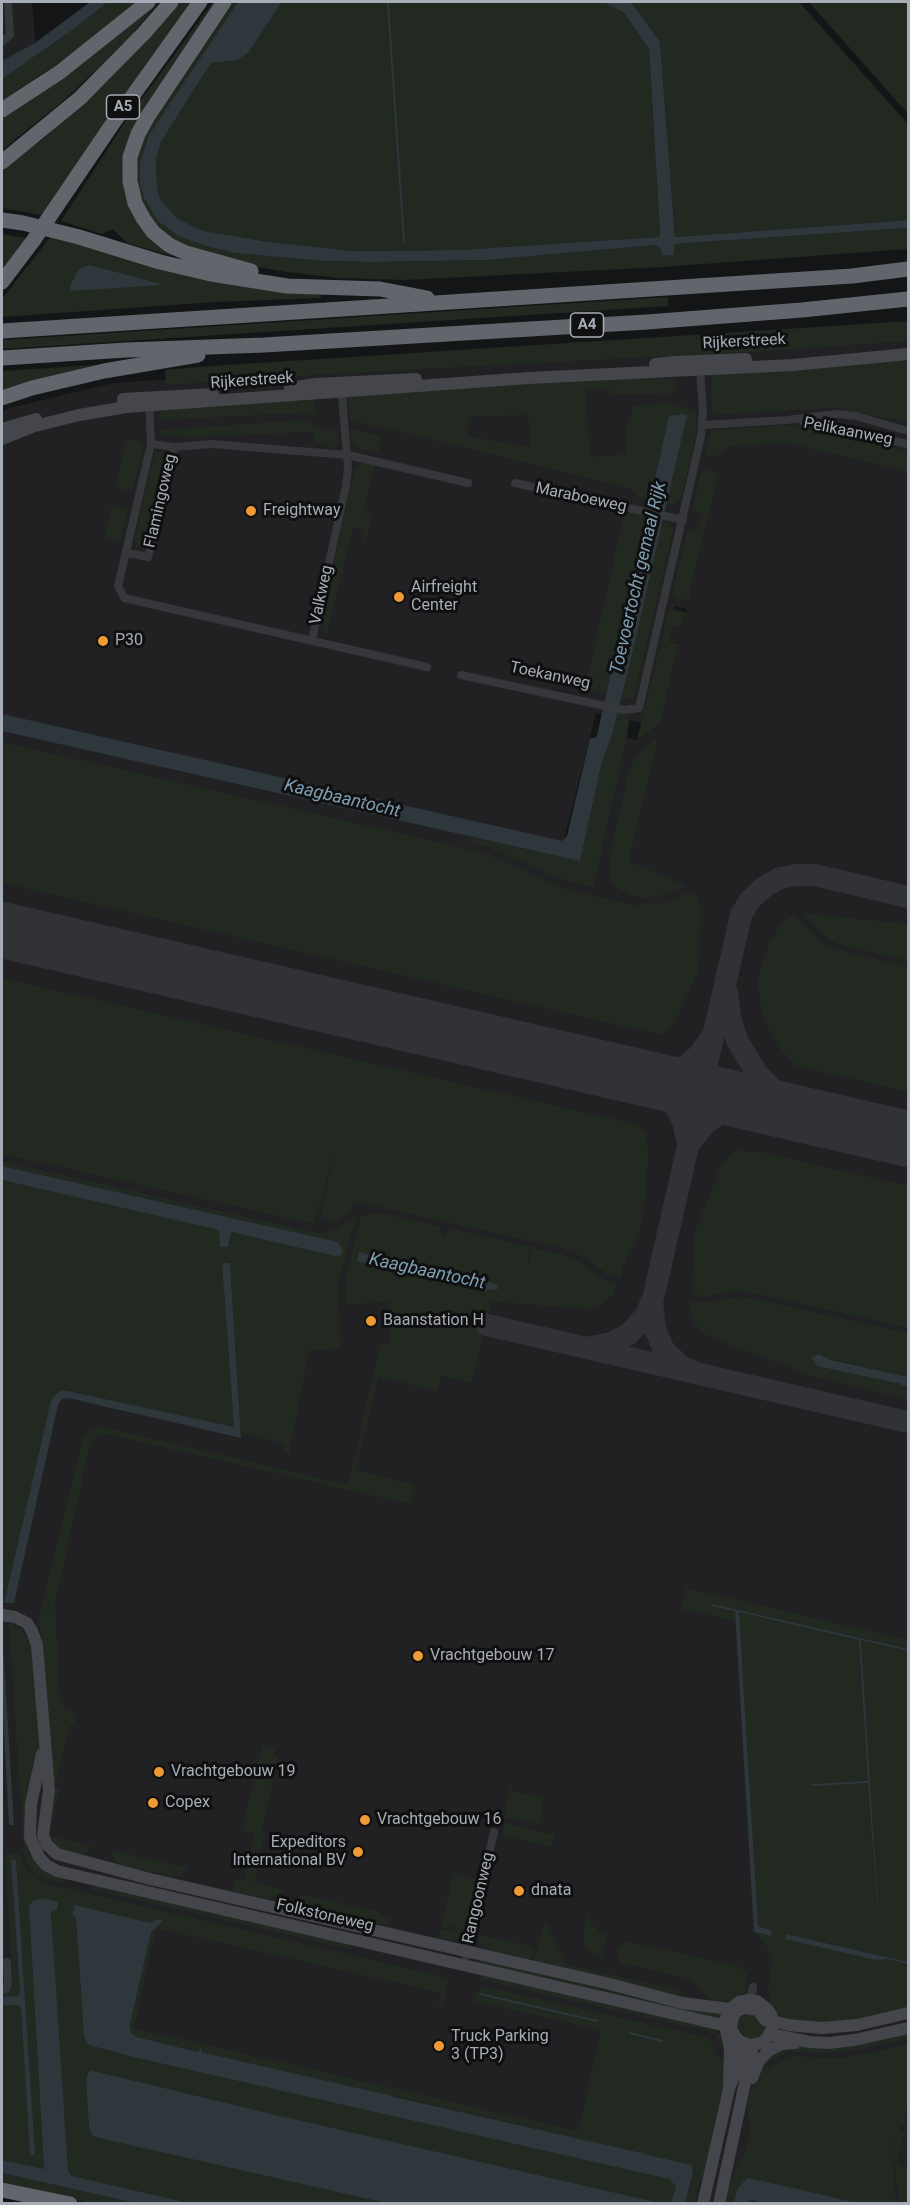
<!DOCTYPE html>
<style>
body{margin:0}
#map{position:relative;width:910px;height:2205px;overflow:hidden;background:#141516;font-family:Roboto,sans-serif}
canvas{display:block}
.frame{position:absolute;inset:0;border:3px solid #a6adb6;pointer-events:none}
</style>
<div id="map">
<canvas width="910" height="2205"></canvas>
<div class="frame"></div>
</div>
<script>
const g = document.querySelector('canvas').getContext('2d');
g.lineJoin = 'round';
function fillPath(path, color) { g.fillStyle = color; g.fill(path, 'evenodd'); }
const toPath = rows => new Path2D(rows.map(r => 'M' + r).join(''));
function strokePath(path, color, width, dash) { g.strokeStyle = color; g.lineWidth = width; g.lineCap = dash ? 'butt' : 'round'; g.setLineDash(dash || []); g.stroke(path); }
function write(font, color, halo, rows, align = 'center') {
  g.font = font + ' Roboto,sans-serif'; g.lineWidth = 6; g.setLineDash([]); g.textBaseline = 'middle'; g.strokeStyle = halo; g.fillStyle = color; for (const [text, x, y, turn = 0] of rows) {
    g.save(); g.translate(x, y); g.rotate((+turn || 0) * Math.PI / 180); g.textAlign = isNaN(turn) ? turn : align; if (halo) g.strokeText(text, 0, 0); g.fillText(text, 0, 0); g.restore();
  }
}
fillPath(toPath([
 [2,2,32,2,36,51,2,70],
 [908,331,908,2203,189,2204,2,2160,2,1180,338,1242,2,1166,2,730,573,856,602,733,637,740,660,724,679,643,669,641,673,625,682,628,687,609,675,606,645,724,596,713,563,843,2,716,2,411,13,407,114,383,410,362]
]), '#212123');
fillPath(toPath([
 [108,2,137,2,66,58,2,101,2,79,71,31],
 [153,2,159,2,133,33,98,68,63,101,2,150,2,113],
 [180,2,192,2,113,110,42,215,2,208,2,170,43,139,109,80],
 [213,2,221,2,145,115,127,182,173,250,172,256,127,243,113,229,102,234,61,221,127,119],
 [228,2,239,3,140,163,180,237,202,245,235,253,323,261,373,262,488,260,656,245,661,249,662,256,673,255,673,244,908,228,908,249,663,267,405,280,337,278,287,272,240,264,170,242,138,201,133,157,140,135],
 [282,2,603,2,623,12,649,49,660,234,658,237,458,250,352,251,304,247,216,234,204,231,178,219,160,199,157,187,156,160,161,142,211,63,238,60,249,52],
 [631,2,799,2,908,124,908,220,675,237,660,42],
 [809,2,908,2,908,114],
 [2,234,26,238,2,271],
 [52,235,321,293,321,298,216,302,2,317,2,299],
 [668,297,668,306,2,349,2,340],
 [908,321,908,341,768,351,328,374,166,385,165,370,196,367],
 [908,358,908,422,835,408,727,414,715,414,712,411,711,370],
 [96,365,96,367,2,392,2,371],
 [642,377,675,380,676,393,610,395,609,388,586,390,590,457,626,454,626,423,631,422,632,406,668,403,696,410,696,434,690,462,680,500,673,505,666,505,686,415,669,417,649,501,637,498,636,493,629,488,350,420,348,409,349,395],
 [528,415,530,443,528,447,467,436,469,417],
 [256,401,314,401,316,417,304,413,158,420,163,409],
 [303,420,326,431,337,431,339,441,336,448,330,449,328,443,315,443,312,432,195,437,160,435,159,430],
 [795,425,908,451,908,471,786,443,729,446,720,456,705,455,711,430],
 [350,428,382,436,378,453,360,449,354,445,351,440],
 [126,438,144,444,134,488,129,491,115,487],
 [155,451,169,454,147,548,138,547,134,540],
 [363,462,375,464,364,513,372,515,365,545,361,545,364,529,353,527,327,636,320,626,354,472,360,464],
 [706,468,715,471,718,476,688,601,673,596,673,589,687,533,698,529,701,516,693,507,701,472],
 [112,504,128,509,120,542,104,538],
 [625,511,646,516,606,694,593,691,587,685,587,679],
 [662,520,671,526,673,532,634,697,629,699,621,698],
 [669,609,686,612,682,628,673,626,669,641,679,644,660,724,637,740],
 [618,712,630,715,627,738,593,888,558,878,494,849,469,843,471,837,580,861,602,761],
 [658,738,629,861,686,886,659,896,645,898,631,896,616,887,610,879,610,856,629,769,638,753],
 [2,742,486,853,562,888,632,905,661,903,693,891,699,900,701,909,699,969,676,1021,669,1030,661,1035,2,883],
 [801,913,908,924,908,961,837,944,822,934],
 [794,915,821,941,835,949,908,967,908,1092,797,1066,776,1044,762,1014,759,994,759,973,770,941,783,922],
 [2,978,639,1125,645,1132,648,1142,647,1142,647,1148,649,1148,647,1172,646,1172,645,1178,647,1178,645,1202,643,1202,644,1212,642,1212,644,1220,641,1223,642,1224,637,1236,635,1236,636,1238,631,1248,632,1249,630,1256,628,1255,625,1263,622,1262,624,1265,620,1279,606,1273,585,1258,566,1249,353,1201,352,1210,338,1220,329,1224,327,1218,320,1216,334,1151,320,1206,318,1206,314,1224,2,1154],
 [740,1147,742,1150,755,1153,757,1151,908,1186,908,1328,748,1292,729,1292,709,1296,691,1295,695,1232,721,1167,728,1156],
 [2,1161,317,1233,329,1232,356,1218,338,1284,341,1348,309,1351,289,1454,285,1452,283,1443,241,1433,230,1263,222,1263,234,1427,68,1391,61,1391,55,1395,51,1401,4,1603,2,1603,2,1180,220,1230,221,1247,230,1232,339,1257,338,1242,2,1166],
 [380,1213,441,1227,439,1234,445,1237,447,1228,530,1247,527,1261,529,1262,533,1248,567,1256,581,1263,604,1280,618,1284,613,1296,610,1296,603,1303,604,1304,591,1309,491,1302,472,1383,441,1376,437,1391,378,1377,356,1470,415,1485,410,1504,110,1435,102,1434,94,1438,90,1445,55,1604,60,1700,64,1707,75,1711,76,1714,74,1725,70,1725,56,1784,51,1785,41,1631,38,1622,83,1436,91,1428,104,1427,348,1485,380,1345,391,1343,388,1302,346,1305,346,1279,361,1216],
 [359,1252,480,1280,486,1280,494,1284,497,1289,485,1290,357,1261],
 [736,1297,747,1297,908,1333,908,1377,831,1359,823,1355,819,1354,811,1360,818,1365,901,1384,901,1386,908,1386,908,1399,808,1375,707,1336,694,1323,690,1313,691,1301,710,1302],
 [686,1588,908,1640,908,1649,712,1604,712,1606,735,1611,736,1621,681,1609],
 [739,1612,859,1640,868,1781,812,1784,812,1786,868,1783,878,1942,861,1640,908,1651,908,1962,787,1934,786,1939,875,1960,888,1959,908,1964,908,2009,837,2024,799,2022,783,2017,775,2012,770,2005,768,1986,772,1959,767,1947,754,1932,771,1935,771,1931,758,1926],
 [9,1623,22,1630,33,1651,39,1750,28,1838,65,1878,64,1884,38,1876,29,1868,24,1856],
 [262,1745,275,1748,274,1756,279,1757,261,1834,265,1835,254,1882,284,1890,278,1896,268,1899,232,1891,235,1879,244,1881,254,1833,242,1830],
 [509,1786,512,1791,544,1797,540,1825,505,1817],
 [60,1787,49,1836,92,1846,89,1851,79,1856,61,1853,48,1837,51,1789],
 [505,1823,555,1835,552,1847,504,1836,502,1834],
 [110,1850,188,1868,182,1875,173,1877,122,1865,114,1860],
 [19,1853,23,1865,28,1872,44,1883,449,1978,442,2011,438,2010,441,1993,156,1928,134,2028,578,2131,601,2030,473,2001,475,1992,481,1990,482,1986,709,2038,717,2055,727,2061,722,2102,707,2165,699,2185,694,2203,685,2203,694,2171,692,2165,644,2154,644,2152,642,2153,390,2095,389,2092,388,2095,201,2052,200,2048,199,2052,137,2037,131,2033,130,2025,151,1932,163,1922,159,1919,152,1923,75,1905,72,1914,76,1918,84,2037,89,2045,133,2057,669,2179,676,2186,673,2200,671,2203,660,2203,276,2115,92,2070,86,2073,86,2077,89,2128,91,2134,95,2137,386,2203,189,2203,72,2176,68,2171,61,2073,51,1913,53,1910,29,1907,44,2170,2,2160,2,2005,18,2005,21,2007,30,2155,35,2155,16,1860,11,1861,20,1993,17,1996,2,1997,2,1992,9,1991,13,1986,5,1854],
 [453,1873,474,1878,473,1883,477,1889,468,1927,465,1927,458,1938,450,1940,438,1938,440,1929,452,1931,456,1927,450,1924,448,1928,441,1927],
 [94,1884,352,1943,351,1949,93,1890],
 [300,1894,380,1912,380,1915,393,1918,388,1924,382,1925,313,1909,303,1903],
 [589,1905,589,1917,593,1925,600,1932,608,1936,603,1947,603,1959,591,1954,583,1941,583,1932],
 [545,1920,568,1965,680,1990,682,1994,679,1996,534,1960],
 [477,1934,534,1947,531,1960,486,1949,479,1941],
 [625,1941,739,1966,747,1974,748,1989,744,1995,732,2001,721,2002,709,1998,695,1984,685,1978,621,1963,616,1951,621,1943],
 [480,1960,722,2014,720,2020,480,1964],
 [483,1976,487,1976,711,2028,724,2039,724,2054,716,2036,709,2031,644,2017,645,2013,642,2012,641,2016,478,1979,482,1978],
 [751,2014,756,2017,760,2024,766,2026,760,2036,754,2038,745,2036,738,2027,740,2019,743,2016],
 [908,2032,908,2038,861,2049,828,2053,789,2051,766,2063,762,2063,780,2049,796,2046,817,2047],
 [908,2043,908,2098,904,2126,900,2125,899,2131,905,2132,897,2164,908,2167,908,2203,898,2203,892,2126,896,2203,858,2203,747,2178,737,2189,734,2203,723,2204,726,2191,746,2150,750,2130,747,2103,758,2068,768,2068,790,2056,841,2058,876,2052],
 [2,2173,34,2180,135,2203,90,2203,2,2185]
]), '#212921');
fillPath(toPath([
 [90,2,108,2,71,31,2,79,2,61,35,43],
 [238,2,282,2,249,52,238,60,211,63,161,142,156,160,157,186,160,199,178,219,204,231,269,242,352,251,458,250,658,237,660,234,649,49,623,12,603,2,631,2,660,42,675,237,908,220,908,228,674,244,674,255,662,256,661,249,656,245,488,260,373,262,323,261,235,253,202,245,180,237,158,221,144,198,140,185,140,163,149,135],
 [90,265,161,284,163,285,70,291,70,286,79,269],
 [683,414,687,415,632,654,612,735,602,761,580,861,2,731,2,714,562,841,567,836,590,738,595,738,597,735,669,416],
 [2,1166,338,1242,343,1251,339,1257,231,1232,228,1247,220,1247,219,1230,2,1180],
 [359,1252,474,1279,477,1276,480,1277,480,1280,486,1280,498,1285,498,1289,482,1291,480,1289,357,1261],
 [222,1263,230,1263,241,1438,68,1398,62,1399,58,1405,14,1603,4,1603,51,1401,55,1395,61,1391,68,1391,234,1427],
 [819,1354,831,1360,908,1377,908,1386,901,1386,901,1384,817,1366,811,1358],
 [712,1604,908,1649,908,1651,861,1640,880,1942,868,1783,812,1786,811,1784,868,1781,859,1640,739,1612,758,1926,772,1931,771,1936,754,1932,735,1611,711,1606],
 [2,1628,14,1825,9,1825,2,1697],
 [11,1860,16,1860,35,2155,30,2155,21,2008,18,2005,2,2005,2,1997,17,1996,20,1993],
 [42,1898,58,1902,57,1910,53,1910,51,1913,68,2171,72,2176,189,2203,135,2203,2,2173,2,2160,44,2169,29,1907,33,1901],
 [75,1905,151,1923,159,1919,163,1921,151,1932,130,2025,131,2033,137,2037,198,2052,200,2048,201,2048,201,2052,388,2095,389,2092,390,2096,642,2153,644,2151,644,2154,692,2165,693,2173,685,2203,671,2203,676,2186,669,2179,133,2057,89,2045,84,2037,76,1918,72,1914],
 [786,1934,908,1962,908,1964,888,1959,875,1960,785,1939],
 [90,2070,276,2115,660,2203,386,2203,99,2138,92,2135,89,2128,86,2077],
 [747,2178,758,2180,858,2203,769,2204,751,2200,746,2203,734,2203,737,2189]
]), '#2d373c');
strokePath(toPath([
 [388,2,404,241],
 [480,1994,597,2021],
 [630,2033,662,2041]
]), '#2d373c', 2);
strokePath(toPath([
 [727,993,730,1018,737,1040,756,1072,772,1089,789,1103,807,1112,831,1121],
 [640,1077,661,1090,672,1101,683,1121,687,1140],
 [640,1077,663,1075,684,1067,698,1056,710,1039],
 [690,1143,706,1123,725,1111,743,1107,775,1108],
 [487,1325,908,1422],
 [591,1347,611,1343,629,1334,646,1315,653,1298],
 [699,1374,681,1366,664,1350,655,1329,652,1303,741,915,750,900,764,887,780,878,797,875,815,875,908,897]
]), '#303235', 22);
strokePath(toPath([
 [2,930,908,1139]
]), '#303235', 56);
strokePath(toPath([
 [2,42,10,35,8,2],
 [149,401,151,444,118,586,124,598,427,667],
 [803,422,908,444],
 [703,425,787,420,837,414,856,416,908,431],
 [175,447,212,444,348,455,468,483],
 [515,483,683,520],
 [126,553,148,557,175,447,151,444],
 [312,640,346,486,348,467,341,386],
 [461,675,624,710,639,708,701,436,703,411,700,369],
 [466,1956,494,1832],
 [2,1963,7,1962,8,1984,7,1988,2,1990],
 [750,2000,753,1987]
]), '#36373b', 8);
strokePath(toPath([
 [655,364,675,362,746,359],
 [290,388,316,384,416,379],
 [123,399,213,394],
 [2,429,36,419],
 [2,439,35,426,79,415,126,407,529,378,793,365,908,354],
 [2,1615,15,1617,27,1623,32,1631,37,1645,49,1790,43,1835,47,1845,57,1854,150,1879,610,1984,682,2003,730,2009],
 [42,1754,31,1804,30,1837,39,1857,46,1865,57,1871,731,2027],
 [770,2034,810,2042,829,2043,854,2040,908,2028],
 [752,2078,759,2061,768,2051,782,2044,795,2043],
 [729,2089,730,2048,724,2022,730,2009,739,2002,749,2000,757,2001,767,2009,772,2016,772,2028,767,2038,761,2043,750,2045,739,2041,731,2029,733,2017,737,2011,745,2008,758,2010,765,2020,772,2021,789,2025,798,2026,822,2028,857,2025,908,2013],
 [703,2204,729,2089,736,2071,742,2043],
 [719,2204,753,2045]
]), '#44464b', 12);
strokePath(toPath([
 [224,2,148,116,138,134,130,157,130,181,135,203,143,218,153,232,169,245,186,253,251,271],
 [2,110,60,72,148,2],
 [2,162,80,98,144,33,171,2],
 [2,220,23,223,79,237,160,262,211,274,287,286,380,289,427,298],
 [2,282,33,241,111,126,200,2],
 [2,331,852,276,908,269],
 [2,358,126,350,264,345,647,322,802,310,908,299],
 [2,398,32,388,104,371,198,355],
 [2,2190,70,2204]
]), '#62666c', 15);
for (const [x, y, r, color] of [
 [251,511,6,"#ef9a34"],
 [399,597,6,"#ef9a34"],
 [103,641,6,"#ef9a34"],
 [371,1321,6,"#ef9a34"],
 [418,1656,6,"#ef9a34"],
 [159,1772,6,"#ef9a34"],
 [153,1803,6,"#ef9a34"],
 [365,1820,6,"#ef9a34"],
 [358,1852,6,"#ef9a34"],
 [519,1891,6,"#ef9a34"],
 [439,2046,6,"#ef9a34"]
]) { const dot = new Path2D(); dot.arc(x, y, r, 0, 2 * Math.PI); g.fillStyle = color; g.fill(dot); strokePath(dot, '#101011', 2); }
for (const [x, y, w] of [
 [123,107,33],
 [587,325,33]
]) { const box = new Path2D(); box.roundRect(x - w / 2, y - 12, w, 24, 4.5); g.fillStyle = '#101011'; g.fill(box); strokePath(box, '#a6adb6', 1.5); }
write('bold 15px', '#a6adb6', null, [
 ["A5",123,107],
 ["A4",587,325]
]);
write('16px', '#a6adb6', '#101011', [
 ["Rijkerstreek",744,342,-3],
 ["Rijkerstreek",252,381,-4],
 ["Pelikaanweg",848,432,11],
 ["Maraboeweg",581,498,12],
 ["Flamingoweg",161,501,-77],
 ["Valkweg",322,595,-78],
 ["Toekanweg",550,676,12],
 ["Rangoonweg",479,1898,-77],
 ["Folkstoneweg",325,1916,13]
]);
write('16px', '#a6adb6', '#101011', [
 ["Freightway",263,511],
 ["Airfreight",411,588],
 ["Center",411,606],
 ["P30",115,641],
 ["Baanstation H",383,1321],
 ["Vrachtgebouw 17",430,1656],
 ["Vrachtgebouw 19",171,1772],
 ["Copex",165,1803],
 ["Vrachtgebouw 16",377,1820],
 ["Expeditors",346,1843,"right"],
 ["International BV",346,1861,"right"],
 ["dnata",531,1891],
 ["Truck Parking",451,2037],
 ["3 (TP3)",451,2055]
], 'left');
write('italic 18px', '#7e9fb1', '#101011', [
 ["Toevoertocht gemaal Rijk",639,578,-77],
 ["Kaagbaantocht",342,799,13],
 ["Kaagbaantocht",427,1272,12]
]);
</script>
